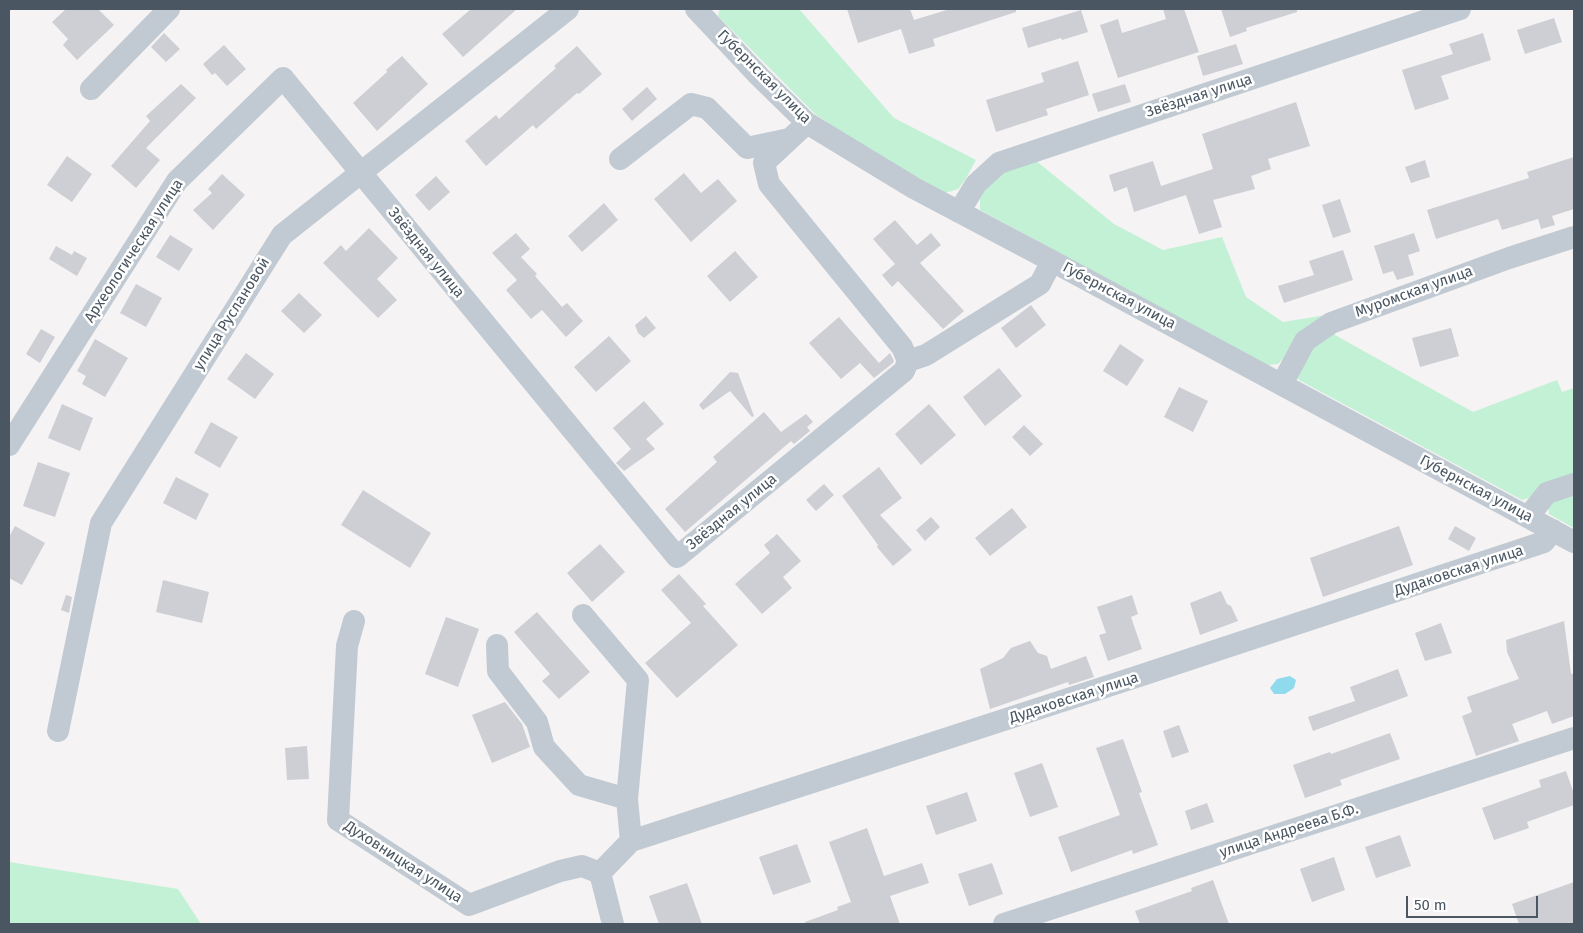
<!DOCTYPE html>
<meta charset="utf-8">
<style>
body{margin:0}
#map{position:relative;width:1583px;height:933px;overflow:hidden;background:#f5f3f3;font-family:"Fira Sans",sans-serif}
canvas{display:block}
.frame{position:absolute;inset:0;border:10px solid #4a5661;pointer-events:none}
.scale{position:absolute;left:1406px;top:896px;width:132px;height:22px;box-sizing:border-box;border:2px solid #4a5661;border-top:0;padding-left:6px;font-size:15px;line-height:18px;white-space:nowrap;color:#4a5661;-webkit-text-stroke:4px #fff;paint-order:stroke}
</style>
<div id="map">
<canvas width="1583" height="933"></canvas>
<div class="frame"></div>
<div class="scale">50 m</div>
</div>
<script>
const g = document.querySelector('canvas').getContext('2d');
g.lineJoin = 'round';
function fillPath(path, color) { g.fillStyle = color; g.fill(path, 'evenodd'); }
const toPath = rows => new Path2D(rows.map(r => 'M' + r).join(''));
function strokePath(path, color, width, dash) { g.strokeStyle = color; g.lineWidth = width; g.lineCap = dash ? 'butt' : 'round'; g.setLineDash(dash || []); g.stroke(path); }
function write(font, color, halo, rows, align = 'center') {
  g.font = font + ' "Fira Sans",sans-serif'; g.lineWidth = 5; g.setLineDash([]); g.textBaseline = 'middle'; g.strokeStyle = halo; g.fillStyle = color; for (const [text, x, y, turn = 0] of rows) {
    g.save(); g.translate(x, y); g.rotate((+turn || 0) * Math.PI / 180); g.textAlign = isNaN(turn) ? turn : align; if (halo) g.strokeText(text, 0, 0); g.fillText(text, 0, 0); g.restore();
  }
}
fillPath(toPath([
 [720,9,799,9,894,118,976,160,965,180,958,189,945,193,857,143,815,114,718,16],
 [1035,160,1114,224,1163,250,1222,237,1246,297,1283,322,1326,315,1278,364,1267,365,980,210,980,199,984,187,1005,170],
 [1335,329,1335,335,1473,412,1557,380,1562,392,1574,388,1574,475,1529,498,1522,500,1299,380,1296,375,1312,345],
 [1574,495,1574,528,1549,514,1548,508,1550,502],
 [9,862,178,889,201,924,9,924]
]), '#c3f1d5');
fillPath(toPath([
 [1290,676,1296,680,1294,688,1285,694,1274,694,1270,688,1277,679]
]), '#90daee');
fillPath(toPath([
 [66,9,98,9,114,25,77,60,63,45,68,39,52,22],
 [471,9,517,9,463,57,442,34],
 [847,9,910,9,914,20,950,9,1016,9,1016,12,933,39,935,46,909,54,901,29,858,43],
 [1163,9,1184,9,1199,52,1118,78,1100,25,1118,19,1122,33,1166,19],
 [1221,9,1297,9,1297,12,1246,28,1247,31,1230,37],
 [1081,10,1088,32,1062,40,1061,38,1028,48,1022,28],
 [1554,18,1562,42,1525,54,1517,30],
 [164,33,180,49,166,62,151,47],
 [1483,33,1491,60,1441,76,1449,99,1415,110,1402,70,1453,54,1449,44],
 [1236,44,1243,64,1203,76,1197,56],
 [224,45,246,69,227,86,215,73,212,75,203,64],
 [577,46,602,74,579,94,577,93,536,129,533,125,486,166,465,141,496,115,499,119,556,68,554,66],
 [402,56,428,84,377,131,353,103,387,72,386,70],
 [1078,61,1089,95,1046,109,1048,115,996,132,986,100,1044,82,1041,73],
 [181,84,196,98,146,148,160,160,136,188,111,166,150,121,146,116],
 [1125,84,1131,102,1098,112,1092,94],
 [647,87,657,99,632,121,622,109],
 [1296,102,1310,146,1268,159,1271,169,1251,176,1255,189,1213,200,1222,227,1199,234,1186,195,1134,212,1127,187,1114,192,1109,175,1153,161,1161,186,1213,169,1202,134],
 [67,156,92,174,72,202,47,185],
 [1574,157,1574,209,1552,216,1555,225,1541,229,1538,219,1502,230,1498,219,1436,239,1427,210,1529,178,1527,172],
 [1425,160,1430,177,1411,183,1405,167],
 [684,173,701,193,718,179,737,201,691,242,654,199],
 [222,174,245,195,213,230,193,210,212,193,208,189],
 [436,176,450,192,429,211,415,195],
 [1340,199,1351,232,1333,238,1322,205],
 [604,203,618,220,582,252,568,236],
 [895,220,917,245,931,233,941,245,920,263,964,311,943,329,898,281,892,287,882,275,895,264,873,239],
 [369,228,398,258,377,279,397,300,378,318,323,263,341,245,346,251],
 [516,233,530,249,521,257,537,274,535,276,562,307,567,303,583,321,566,337,542,310,531,319,506,290,517,280,492,253],
 [1414,233,1420,251,1408,255,1414,275,1397,280,1393,271,1383,274,1374,246],
 [170,235,193,249,179,271,156,257],
 [56,246,72,255,74,251,87,258,77,276,49,259],
 [1343,250,1353,280,1284,303,1278,286,1314,275,1309,261],
 [735,251,758,277,730,302,707,276],
 [136,284,162,298,146,327,120,313],
 [299,293,322,315,304,333,281,311],
 [1031,305,1046,325,1016,348,1001,328],
 [646,316,656,328,644,338,638,333,635,325],
 [839,317,879,363,890,353,894,361,893,363,874,378,860,363,841,379,809,343],
 [1451,328,1459,356,1420,367,1412,338],
 [41,329,55,337,40,363,26,354],
 [609,336,631,361,596,392,574,367],
 [95,339,128,358,105,397,82,384,86,376,77,371],
 [1120,344,1144,360,1127,386,1103,371],
 [246,353,274,374,255,399,227,379],
 [999,368,1022,396,985,426,963,397],
 [730,372,738,373,754,416,752,417,730,391,703,410,699,405],
 [1179,387,1208,401,1193,432,1164,417],
 [644,401,664,424,646,439,655,449,624,471,616,463,631,449,613,428],
 [62,404,93,418,80,451,48,438],
 [929,404,956,435,921,465,895,434],
 [764,412,781,432,806,414,813,422,807,427,810,431,794,444,791,441,685,532,665,509,717,462,713,457],
 [211,422,238,437,220,468,194,453],
 [1024,425,1043,444,1030,456,1012,437],
 [38,462,70,473,55,517,23,506],
 [879,467,902,498,880,515,912,550,893,566,877,547,878,545,842,496],
 [176,477,209,494,196,520,163,503],
 [824,484,834,495,816,511,806,500],
 [363,490,431,533,410,568,341,525],
 [1012,508,1027,527,990,556,975,538],
 [931,517,940,527,925,541,916,530],
 [15,526,45,543,22,585,9,578,9,537],
 [1399,526,1413,565,1323,597,1310,558],
 [1455,526,1476,538,1469,551,1448,539],
 [777,534,801,561,783,577,792,588,762,614,735,584,770,553,764,545],
 [600,544,625,572,592,602,567,573],
 [679,574,706,604,703,606,738,645,677,698,645,663,691,623,661,590],
 [163,580,209,592,202,623,156,612],
 [1221,591,1227,604,1231,606,1238,621,1200,635,1190,603],
 [66,595,72,597,69,613,61,610],
 [1132,595,1138,614,1131,617,1142,649,1108,661,1099,635,1106,633,1097,607],
 [537,612,590,672,559,699,542,681,550,674,514,632],
 [446,617,479,629,458,687,425,674],
 [1564,621,1571,674,1574,673,1574,716,1552,724,1547,711,1512,724,1519,741,1476,756,1462,716,1472,712,1467,697,1519,679,1507,652,1506,640],
 [1441,623,1452,653,1425,661,1415,633],
 [1030,641,1038,653,1047,656,1051,669,1086,656,1094,677,1069,685,1068,682,990,709,980,669,1003,658,1011,648],
 [1398,669,1408,696,1313,731,1308,717,1355,701,1350,687],
 [505,702,522,724,530,747,492,763,472,715],
 [1179,725,1189,752,1172,758,1163,731],
 [1390,733,1400,759,1340,780,1342,785,1305,798,1293,765,1330,752,1331,754],
 [1123,739,1142,792,1139,793,1158,845,1133,854,1132,850,1071,872,1058,837,1120,815,1096,748],
 [307,746,309,779,287,780,285,748],
 [1042,763,1058,807,1030,817,1014,773],
 [1566,771,1574,794,1574,805,1527,822,1529,828,1494,840,1482,808,1541,787,1539,780],
 [967,792,977,821,936,835,926,806],
 [1207,803,1214,822,1191,830,1185,811],
 [867,828,884,876,922,863,929,883,890,896,900,924,805,924,805,922,838,910,837,907,851,902,829,842],
 [1400,835,1411,866,1376,878,1365,847],
 [797,844,811,882,773,895,759,857],
 [1334,857,1345,890,1312,902,1300,869],
 [992,863,1003,894,969,906,958,874],
 [1213,880,1229,924,1140,924,1135,911,1192,891,1191,888],
 [1574,882,1574,924,1519,924,1512,904],
 [687,883,702,924,659,924,649,896]
]), '#cdcfd5');
strokePath(toPath([
 [696,9,759,76,807,123,853,151,914,188,1052,261,1574,542],
 [91,89,169,9],
 [620,159,691,104,707,108,747,148,789,139],
 [959,212,976,184,999,163,1460,9],
 [908,361,926,355,1040,284,1052,261],
 [1282,384,1305,341,1331,323,1509,258,1574,237],
 [9,445,177,181,283,78,677,557,904,371,908,361,902,347,769,184,764,163,807,123],
 [1528,517,1547,493,1574,484],
 [583,615,638,680,627,799,631,841],
 [354,621,347,646,338,820,469,905,560,871,582,866,600,873],
 [497,645,498,671,537,722,544,747,579,785,627,799],
 [58,731,101,523,282,235,568,9],
 [600,873,631,841,1142,675,1544,542,1553,530],
 [600,873,613,924],
 [1004,924,1574,738]
]), '#c1cad2', 22);
write('15px', '#4a5661', '#fff', [
 ["Губернская улица",764,77,45],
 ["Звёздная улица",1199,96,-18],
 ["Археологическая улица",134,251,-57],
 ["Звёздная улица",426,253,51],
 ["Муромская улица",1414,292,-20],
 ["Губернская улица",1119,296,28],
 ["улица Руслановой",232,314,-58],
 ["Губернская улица",1476,489,28],
 ["Звёздная улица",732,512,-39],
 ["Дудаковская улица",1459,571,-18],
 ["Дудаковская улица",1074,698,-18],
 ["улица Андреева Б.Ф.",1289,831,-18],
 ["Духовницкая улица",403,862,33]
]);
</script>
